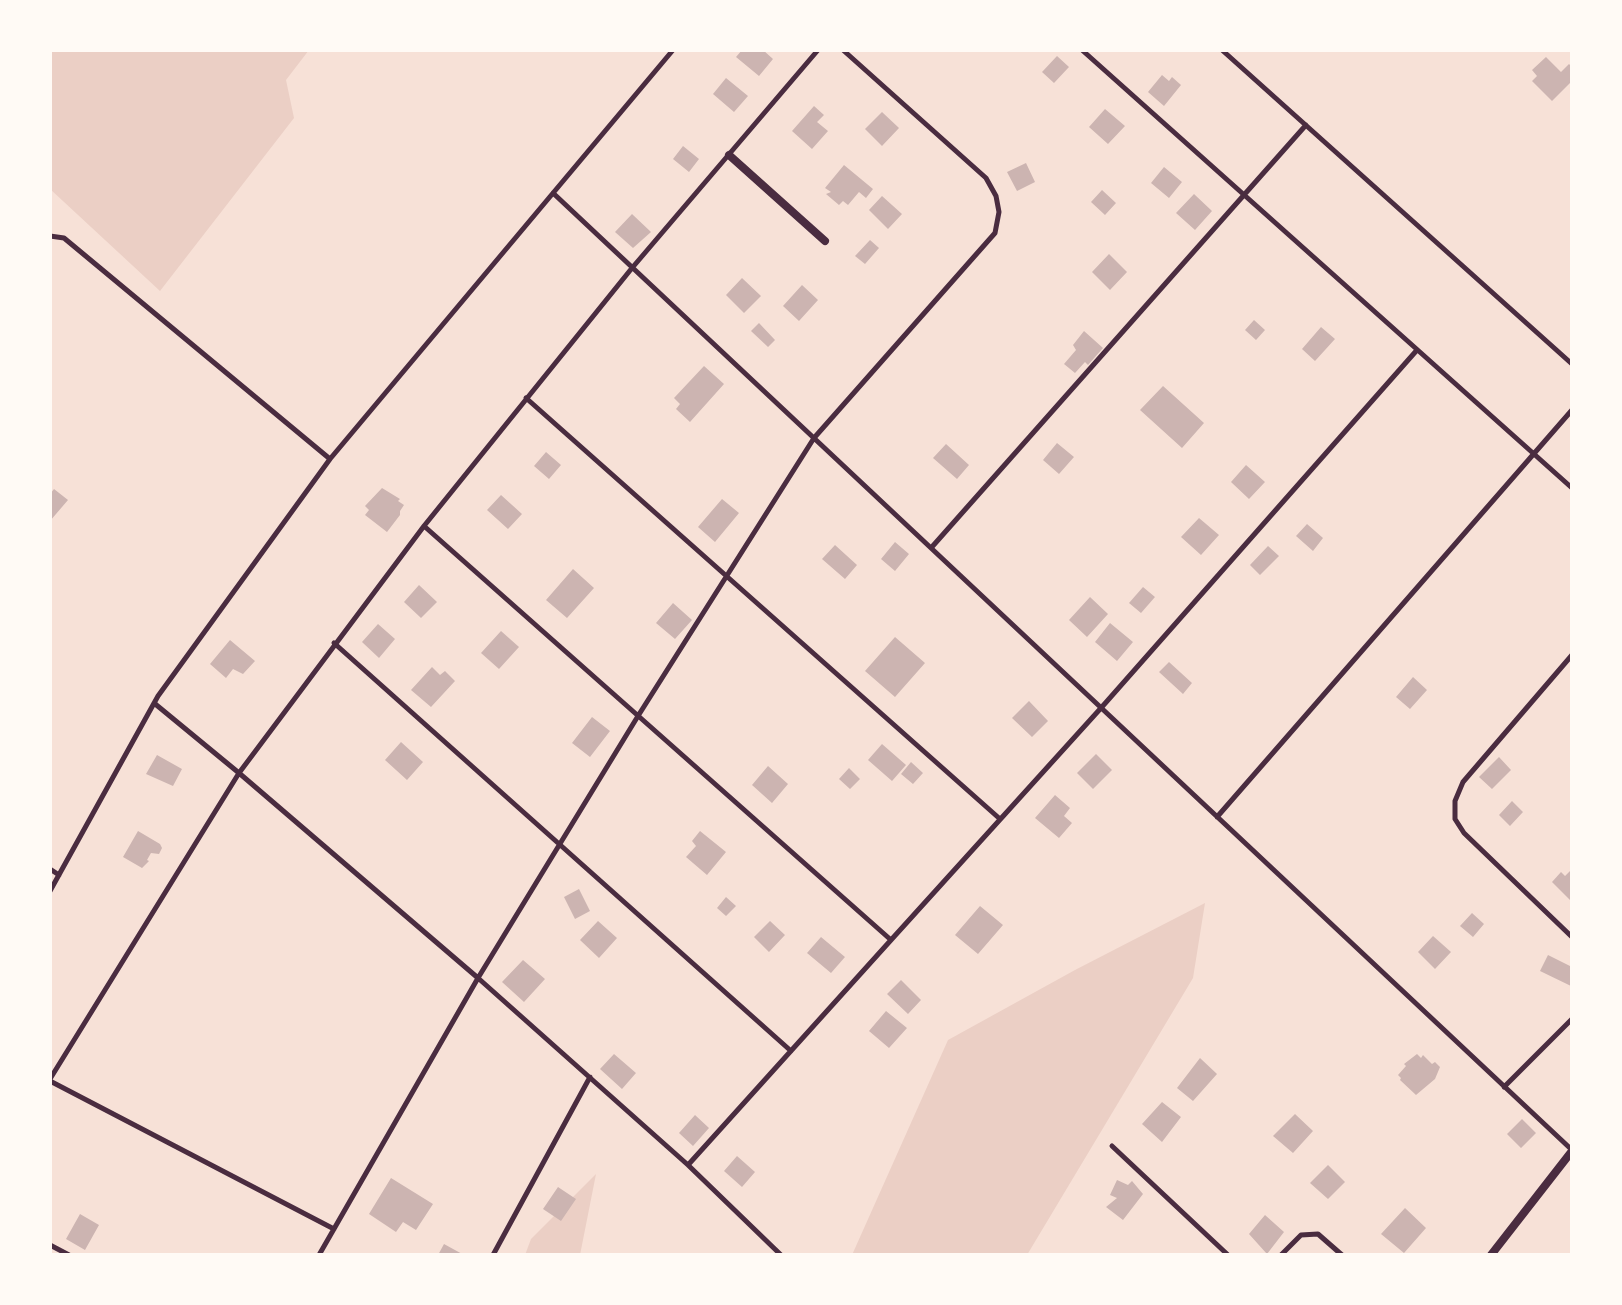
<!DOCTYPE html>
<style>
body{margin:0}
#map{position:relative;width:1622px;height:1305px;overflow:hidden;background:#f7e1d7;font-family:Manrope,sans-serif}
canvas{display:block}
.frame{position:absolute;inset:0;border:52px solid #fffaf5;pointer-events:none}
</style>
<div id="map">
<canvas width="1622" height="1305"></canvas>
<div class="frame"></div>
</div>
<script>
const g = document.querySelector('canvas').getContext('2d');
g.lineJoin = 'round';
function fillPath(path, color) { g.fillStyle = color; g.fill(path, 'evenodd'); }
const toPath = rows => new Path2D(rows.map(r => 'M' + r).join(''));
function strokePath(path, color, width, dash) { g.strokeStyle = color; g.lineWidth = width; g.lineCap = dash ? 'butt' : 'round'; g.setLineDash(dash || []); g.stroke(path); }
fillPath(toPath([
 [50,50,309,50,286,80,294,118,160,291,50,189],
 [1205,903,1193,978,1027,1255,852,1255,948,1040,1075,970],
 [596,1174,580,1255,525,1255,531,1239]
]), '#ebcfc5');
fillPath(toPath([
 [742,50,763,50,773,59,759,76,736,57],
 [1057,56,1069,67,1054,83,1042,72],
 [1546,57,1561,72,1569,64,1572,67,1572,81,1552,101,1532,81,1537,76,1532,70],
 [1162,75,1169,81,1172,77,1181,85,1164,106,1148,92],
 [726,78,748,96,734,112,713,94],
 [814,106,824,115,817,122,828,131,812,149,792,131],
 [1105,109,1125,126,1108,144,1089,127],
 [882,112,899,128,882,146,865,129],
 [683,146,699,159,689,172,673,159],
 [1026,163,1035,182,1017,191,1007,172],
 [844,165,873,189,866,198,859,192,848,205,843,201,839,205,826,194,831,192,825,188],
 [1164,167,1182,182,1169,198,1151,183],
 [1102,190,1116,203,1105,215,1091,202],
 [1194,194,1212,211,1195,230,1176,213],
 [882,196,902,214,888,229,869,210],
 [632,214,651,232,633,248,615,232],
 [870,240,879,248,865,264,855,256],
 [1109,254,1127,272,1110,290,1092,272],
 [742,278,761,296,744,313,726,295],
 [802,285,818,300,799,321,783,306],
 [1254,320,1265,330,1256,340,1245,330],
 [759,323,775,340,768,347,751,331],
 [1321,327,1335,339,1315,361,1302,349],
 [1084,331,1103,348,1088,365,1085,362,1075,373,1064,364,1076,350,1073,345],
 [704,366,724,384,690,422,676,409,680,404,674,398],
 [1163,386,1204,423,1182,448,1140,410],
 [1057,443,1074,457,1059,474,1043,460],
 [946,444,969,465,957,479,933,458],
 [546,452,561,465,549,479,534,466],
 [1246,465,1265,482,1249,499,1231,482],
 [382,488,400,499,398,501,404,505,400,511,400,515,387,532,365,515,369,510,365,506],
 [54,489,68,500,50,521,50,494],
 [501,495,522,514,508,529,487,510],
 [722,499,739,513,715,542,698,527],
 [1199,518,1219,535,1201,555,1181,537],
 [1307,524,1323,538,1313,551,1296,536],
 [895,542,909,554,895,571,881,559],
 [835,545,857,565,845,579,822,559],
 [1268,546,1279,556,1260,575,1250,565],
 [573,569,594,588,567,618,546,600],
 [419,585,437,602,421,618,404,602],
 [1143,587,1155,597,1141,613,1129,603],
 [1090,597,1108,614,1087,637,1069,620],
 [673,603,692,620,675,639,656,623],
 [1110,623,1133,642,1117,661,1095,642],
 [378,624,395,639,379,658,362,642],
 [501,631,519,647,499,669,481,653],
 [895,637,925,663,895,697,865,671],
 [230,640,255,661,243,674,233,669,226,678,210,664],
 [1169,662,1192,683,1183,694,1159,672],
 [432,667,440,675,445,671,455,681,431,707,411,690],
 [1413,677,1427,690,1410,709,1396,697],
 [1029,701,1048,721,1032,737,1012,718],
 [592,717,610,731,590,757,572,743],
 [401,742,423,762,407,780,385,760],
 [882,744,906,765,892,781,868,760],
 [1096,754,1112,770,1093,789,1077,773],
 [157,755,182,769,173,786,146,774],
 [1499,757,1511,770,1492,789,1479,777],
 [911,762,923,773,913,784,901,774],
 [768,766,788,784,772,803,752,785],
 [849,768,860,779,850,789,839,779],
 [1055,795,1070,808,1064,816,1072,823,1059,838,1035,818],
 [1512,801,1523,812,1510,826,1499,815],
 [138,831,160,844,162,848,159,854,151,853,147,860,149,861,142,868,123,857],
 [700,831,726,852,707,875,686,857,696,846,692,841],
 [1572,869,1572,902,1552,882,1561,872,1565,876],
 [579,889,590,911,575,919,564,897],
 [726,897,736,906,726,916,717,908],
 [980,906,1003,925,978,954,955,935],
 [1472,913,1484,924,1473,937,1460,926],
 [598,921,617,938,599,958,580,940],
 [770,921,785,935,769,952,754,937],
 [1433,936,1451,952,1435,969,1418,952],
 [821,937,845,957,831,973,807,953],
 [1548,955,1572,967,1571,986,1540,971],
 [523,960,545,979,524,1002,502,982],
 [901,980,921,1000,908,1014,887,994],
 [886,1011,907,1028,889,1048,869,1031],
 [614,1054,636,1073,622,1089,600,1069],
 [1417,1054,1421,1058,1423,1055,1432,1064,1435,1062,1440,1067,1435,1079,1416,1095,1400,1080,1401,1078,1398,1075,1406,1066,1404,1064],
 [1200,1058,1217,1074,1193,1101,1177,1088],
 [1162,1102,1181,1117,1162,1142,1142,1124],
 [1295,1114,1313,1131,1293,1153,1273,1136],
 [695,1115,709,1128,693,1146,679,1133],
 [1522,1119,1536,1133,1521,1148,1507,1134],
 [737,1156,755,1172,742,1187,724,1171],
 [1328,1165,1345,1182,1328,1199,1310,1183],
 [391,1178,433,1204,416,1230,403,1222,396,1232,369,1214],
 [1117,1180,1128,1185,1132,1181,1143,1194,1123,1220,1106,1207,1117,1198,1110,1195],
 [558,1187,576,1199,561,1221,543,1209],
 [1405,1208,1426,1228,1404,1253,1381,1234],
 [80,1214,99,1225,85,1250,66,1239],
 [1265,1215,1284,1232,1267,1254,1249,1234],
 [444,1244,464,1255,438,1255]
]), '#ccb4b1');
strokePath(toPath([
 [818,50,632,268,424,526,891,940,1101,708,1417,350],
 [1082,50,1572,488],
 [1222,50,1572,364],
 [553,193,1572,1150],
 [50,236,64,238,330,459],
 [526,398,1000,819],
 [931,548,1306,125],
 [334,643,791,1051],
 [1572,655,1463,782,1455,801,1455,819,1464,833,1572,937],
 [1217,817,1572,410],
 [50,869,59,875],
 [50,891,158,696,330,459,673,50],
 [50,1079,239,773,154,703],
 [50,1081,334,1229],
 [1504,1087,1572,1019],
 [1112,1146,1228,1255],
 [688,1165,891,940],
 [50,1245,69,1255],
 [319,1255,478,978,239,773,424,526],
 [493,1255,590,1077],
 [781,1255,688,1165,478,978,638,716,814,438,995,233,999,212,996,196,986,178,843,50],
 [1281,1255,1301,1235,1318,1234,1342,1255]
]), '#4a2c40', 5);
strokePath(toPath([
 [729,155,825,241],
 [1491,1255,1572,1151]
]), '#4a2c40', 8);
</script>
